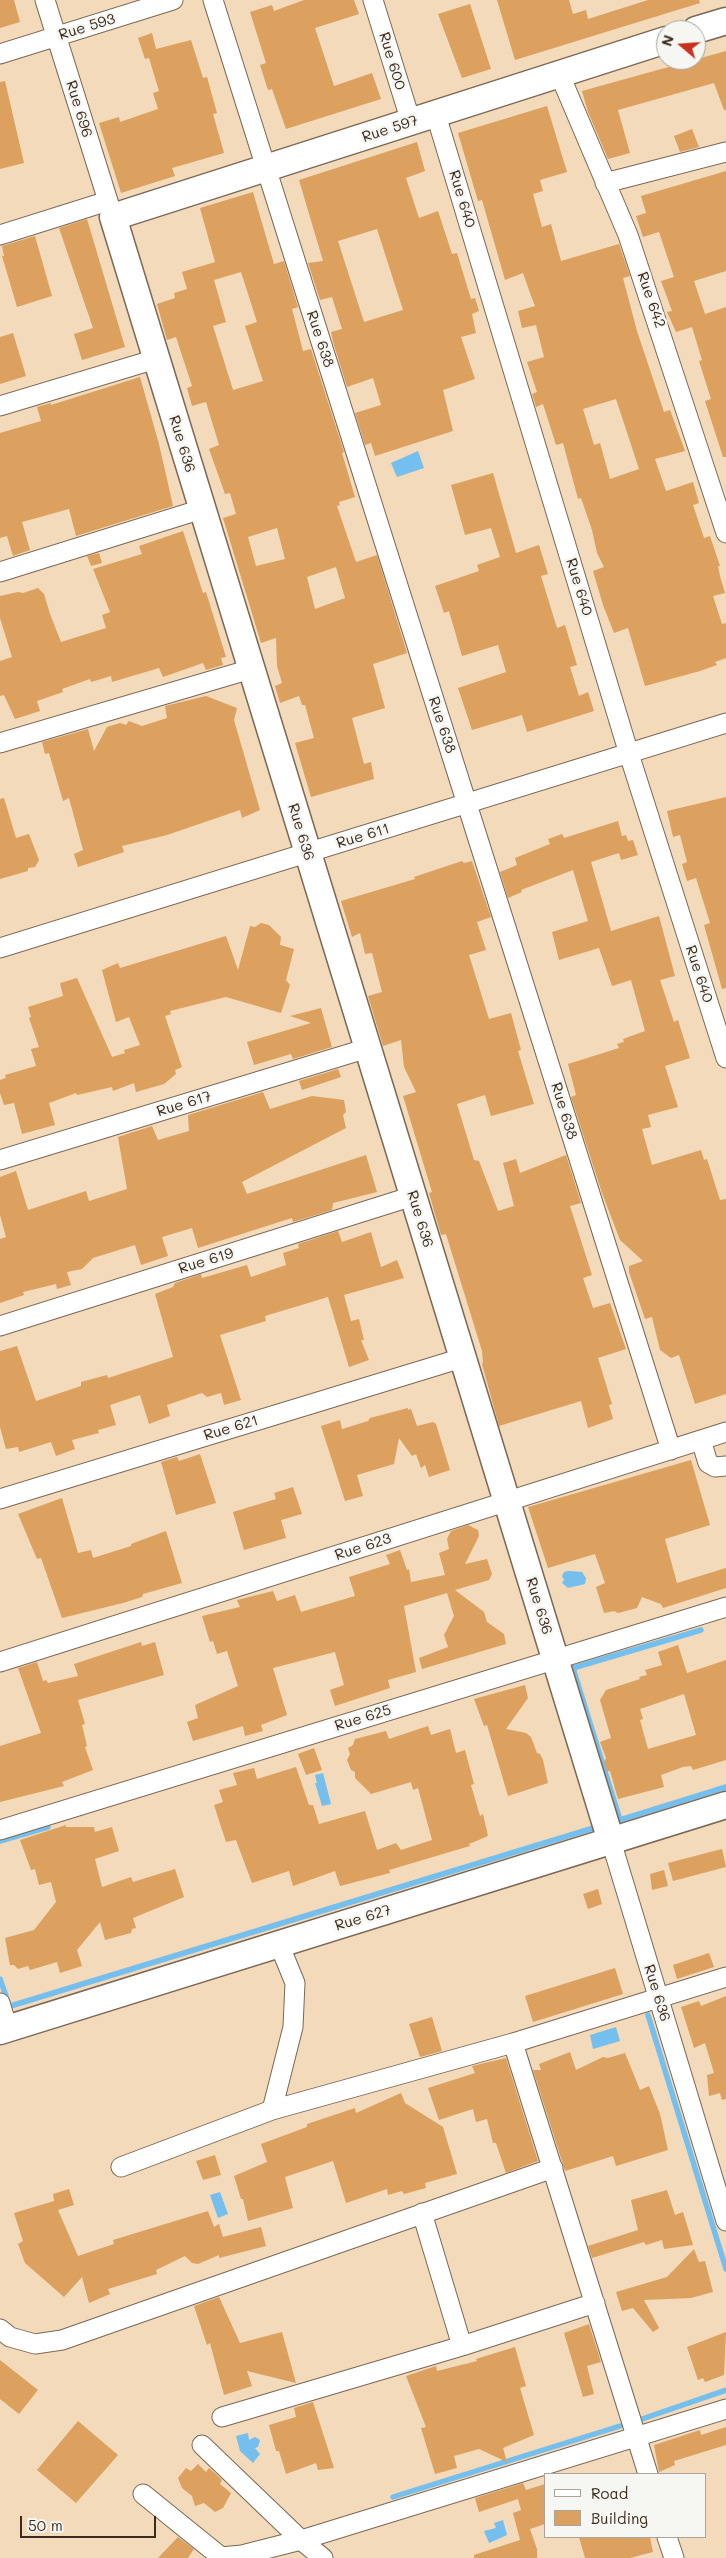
<!DOCTYPE html>
<style>
body{margin:0}
#map{position:relative;width:726px;height:2558px;overflow:hidden;background:#f2daba;font-family:Mali,sans-serif}
canvas{display:block}
.legend{position:absolute;left:544px;top:2473px;width:162px;height:65px;box-sizing:border-box;background:#f6f6f2;border:1px solid #aba49d;margin:0;padding:6px 9px;list-style:none;font-size:15px;color:#3b2a1e}
.legend li{display:flex;align-items:center;gap:10px;height:25px}
.legend b{width:25px;border:1px solid #aba49d}
.north{position:absolute;left:656px;top:20px;width:50px;height:50px;box-sizing:border-box;background:#f6f6f2;border:1px solid #aba49d;border-radius:50%;rotate:288deg;font-size:14px;font-weight:700;line-height:20px;text-align:center;color:#3b2a1e}
.north::after{content:'';display:block;margin:auto;width:18px;height:22px;background:#c8321e;clip-path:polygon(50% 0,100% 100%,50% 72%,0 100%)}
.scale{position:absolute;left:20px;top:2516px;width:136px;height:22px;box-sizing:border-box;border:2px solid #3b2a1e;border-top:0;padding-left:6px;font-size:15px;line-height:18px;white-space:nowrap;color:#3b2a1e;-webkit-text-stroke:4px #f6f6f2;paint-order:stroke}
</style>
<div id="map">
<canvas width="726" height="2558"></canvas>
<ul class="legend">
<li><b style="height:6px;background:#fff"></b>Road</li>
<li><b style="height:14px;background:#dca05f"></b>Building</li>
</ul>
<div class="north">N</div>
<div class="scale">50 m</div>
</div>
<script>
const g = document.querySelector('canvas').getContext('2d');
g.lineJoin = 'round';
function fillPath(path, color) { g.fillStyle = color; g.fill(path, 'evenodd'); }
const toPath = rows => new Path2D(rows.map(r => 'M' + r).join(''));
function strokePath(path, color, width, dash) { g.strokeStyle = color; g.lineWidth = width; g.lineCap = dash ? 'butt' : 'round'; g.setLineDash(dash || []); g.stroke(path); }
function write(font, color, halo, rows, align = 'center') {
  g.font = font + ' Mali,sans-serif'; g.lineWidth = 5; g.setLineDash([]); g.textBaseline = 'middle'; g.strokeStyle = halo; g.fillStyle = color; for (const [text, x, y, turn = 0] of rows) {
    g.save(); g.translate(x, y); g.rotate((+turn || 0) * Math.PI / 180); g.textAlign = isNaN(turn) ? turn : align; if (halo) g.strokeText(text, 0, 0); g.fillText(text, 0, 0); g.restore();
  }
}
fillPath(toPath([
 [418,451,424,468,397,477,391,463],
 [568,1571,582,1572,586,1578,585,1584,568,1588,562,1583,564,1580,562,1576,564,1572],
 [323,1773,331,1804,322,1806,315,1783,317,1783,315,1775],
 [616,2027,620,2041,593,2049,590,2035],
 [220,2192,228,2214,218,2218,210,2195],
 [248,2433,249,2440,255,2437,260,2440,258,2447,255,2448,260,2454,253,2463,240,2451,236,2436],
 [503,2520,507,2535,489,2543,484,2531,496,2528,494,2523]
]), '#74bfee');
strokePath(toPath([
 [620,1820,726,1787],
 [612,1823,620,1820,573,1668,701,1630],
 [0,1841,48,1827],
 [0,1979,8,2002],
 [4,2008,600,1826],
 [648,2015,726,2269],
 [642,2419,726,2390],
 [393,2497,620,2426]
]), '#74bfee', 5.5);
fillPath(toPath([
 [0,0,14,0,20,22,0,28],
 [304,0,354,0,359,14,315,28,334,86,372,73,381,99,286,129,272,89,268,90,260,65,266,63,250,12,272,5,274,11],
 [497,0,569,0,573,14,586,10,588,19,648,0,699,0,700,3,515,60],
 [470,4,491,69,462,78,438,14],
 [152,33,156,49,191,40,203,78,207,77,217,113,213,114,224,153,172,168,175,176,121,193,99,123,119,117,120,122,158,109,153,93,159,91,149,58,145,59,138,38],
 [726,51,726,110,724,110,714,83,618,110,630,153,608,159,588,112,582,91],
 [5,81,24,163,0,169,0,82],
 [547,106,567,172,540,180,543,191,533,194,542,227,551,224,561,261,619,244,630,276,623,278,637,331,664,412,670,410,685,451,655,459,666,491,693,482,699,503,693,505,704,538,710,536,720,566,718,566,720,576,725,593,713,596,722,624,726,623,726,658,715,662,717,665,700,671,645,686,628,628,614,633,603,605,593,571,604,567,597,553,592,530,581,498,578,499,563,443,556,445,543,404,536,407,532,394,537,392,527,362,544,357,536,325,522,328,518,311,535,306,530,293,523,273,505,280,482,200,478,201,458,133],
 [616,399,639,469,610,479,600,443,594,445,583,409],
 [692,129,699,147,680,152,674,136],
 [417,142,425,171,406,178,419,218,438,211,452,254,457,253,471,299,475,298,479,311,472,314,476,333,461,337,475,379,443,390,453,431,375,456,371,443,365,445,355,413,381,405,373,378,347,387,333,342,331,332,342,329,332,297,320,300,308,263,323,261,299,180],
 [377,229,403,310,364,322,338,241],
 [726,171,726,271,694,281,705,314,726,307,726,457,723,457,705,401,711,399,699,361,702,360,692,327,676,332,667,312,672,311,661,281,674,277,659,232,643,237,636,216,646,213,641,196],
 [253,192,274,264,284,261,298,307,292,309,303,351,311,349,344,452,342,453,355,497,339,502,340,505,337,506,356,562,377,555,407,653,373,664,385,708,352,718,364,764,371,762,374,779,311,797,295,743,314,738,305,705,302,705,299,696,280,703,275,686,282,683,277,666,276,638,261,643,223,518,236,514,230,493,225,494,209,449,219,445,206,402,192,406,187,388,192,386,176,337,167,340,157,304,175,298,174,293,187,289,182,272,215,262,200,208],
 [241,272,257,322,245,326,263,381,233,390,213,326,226,322,214,280],
 [277,528,285,559,256,566,248,537],
 [336,567,345,598,315,609,307,577],
 [87,219,125,347,82,360,74,334,93,328,59,228],
 [35,236,52,296,17,307,2,256,4,256,2,246],
 [13,333,26,376,0,384,0,337],
 [140,377,159,444,173,506,76,536,69,509,22,522,30,550,13,556,7,536,0,538,0,433,41,421,37,407,51,403,51,405],
 [493,473,516,553,539,545,548,574,541,576,557,628,565,625,577,665,570,667,579,696,588,692,594,711,527,732,522,715,472,730,458,688,506,672,498,645,462,656,449,611,444,613,435,586,479,571,477,565,500,557,491,528,465,535,451,485],
 [183,531,203,593,206,592,226,657,221,658,223,665,206,670,203,663,163,677,159,668,112,682,111,676,91,682,90,679,62,689,63,692,37,701,40,711,15,719,4,695,0,696,0,661,12,657,0,618,0,596,18,592,23,593,38,588,44,594,50,614,61,642,106,628,102,615,110,612,93,569,142,554,139,546],
 [99,553,102,563,91,566,87,556],
 [206,696,237,708,234,720,260,810,242,818,240,810,167,835,122,846,124,852,78,867,74,854,83,850,69,798,63,801,49,753,45,754,42,742,88,729,94,751,107,727,120,723,126,725,129,721,142,726,167,718,165,706],
 [726,797,726,988,722,989,704,925,710,923,696,878,687,881,682,864,687,862,680,835,673,837,667,811],
 [4,798,16,838,29,834,39,860,35,867,28,868,28,871,0,879,0,799],
 [618,821,622,836,626,835,628,841,633,840,638,855,621,860,619,853,591,862,611,931,659,916,675,976,660,980,674,1022,678,1020,690,1058,665,1066,678,1107,648,1115,651,1127,642,1129,652,1165,701,1150,704,1160,707,1159,720,1200,726,1199,726,1394,695,1404,679,1355,671,1358,660,1350,652,1317,645,1319,629,1272,629,1266,643,1261,620,1240,602,1193,571,1097,576,1095,568,1064,619,1048,617,1044,624,1042,623,1039,645,1031,631,980,612,986,599,948,559,960,552,932,588,921,573,870,521,890,522,892,508,898,500,872,517,865,515,858,550,844,548,839,562,834,564,838],
 [462,861,464,863,472,861,491,917,477,922,486,950,469,955,489,1019,511,1013,521,1050,518,1051,534,1104,491,1116,485,1095,457,1104,474,1160,479,1161,498,1211,514,1206,503,1163,516,1159,520,1173,566,1155,581,1203,570,1206,592,1275,583,1278,593,1308,610,1303,626,1349,598,1358,612,1404,609,1405,613,1419,588,1428,581,1401,499,1426,482,1364,483,1362,482,1351,446,1234,441,1235,429,1193,432,1192,403,1096,416,1092,404,1067,401,1040,383,1046,368,996,382,992,372,953,365,954,360,933,352,937,341,901,415,879,414,877],
 [261,923,269,925,281,937,280,945,294,949,286,980,290,985,281,1013,226,997,170,1011,171,1014,165,1016,182,1067,175,1070,176,1074,164,1084,136,1092,134,1083,113,1091,112,1087,77,1095,76,1093,49,1103,55,1125,22,1134,14,1103,4,1105,0,1093,0,1080,6,1078,5,1075,36,1066,31,1049,39,1047,29,1018,31,1017,28,1007,63,996,60,983,77,978,112,1057,125,1053,124,1050,140,1045,129,1017,116,1022,102,970,118,963,120,968,226,936,238,970,250,926,255,927],
 [321,1008,332,1047,293,1059,291,1054,254,1065,247,1042,311,1023,290,1016],
 [338,1069,341,1077,302,1090,299,1081],
 [263,1092,270,1109,312,1096,344,1100,346,1112,343,1115,346,1128,242,1182,247,1194,366,1155,377,1192,333,1203,332,1210,293,1222,292,1218,276,1223,198,1248,192,1228,162,1237,168,1256,141,1265,135,1245,93,1258,82,1269,67,1272,71,1285,57,1289,56,1284,23,1292,24,1295,0,1303,0,1239,6,1237,0,1215,0,1177,16,1171,28,1210,86,1191,89,1201,127,1189,118,1137,152,1126,158,1140,189,1131,188,1115],
 [338,1231,342,1242,371,1232,381,1267,397,1260,404,1278,344,1295,351,1321,359,1319,364,1340,361,1340,369,1360,349,1367,328,1297,265,1316,266,1321,220,1335,241,1400,224,1405,221,1393,207,1397,202,1393,167,1405,170,1416,149,1424,140,1395,110,1405,116,1425,98,1430,99,1433,72,1440,75,1449,56,1456,51,1442,19,1452,18,1447,6,1449,0,1427,0,1351,17,1346,36,1401,81,1386,81,1382,107,1375,108,1378,173,1357,155,1294,173,1287,175,1283,201,1274,202,1278,247,1265,251,1277,286,1265,283,1253,299,1248,298,1244],
 [408,1408,408,1410,411,1409,417,1426,433,1422,436,1424,450,1470,429,1477,425,1465,421,1468,416,1454,412,1456,399,1438,394,1464,357,1475,363,1496,345,1501,321,1426,340,1420,342,1429,368,1421,370,1418],
 [200,1454,216,1503,176,1515,161,1462,177,1457,179,1461],
 [691,1460,710,1525,665,1539,677,1583,726,1568,726,1588,663,1608,661,1604,642,1597,637,1608,618,1613,614,1611,604,1613,596,1587,605,1583,595,1554,548,1568,528,1507],
 [293,1487,302,1514,281,1520,286,1538,244,1550,233,1512,276,1499,274,1493],
 [62,1498,78,1553,91,1550,93,1558,131,1546,131,1544,166,1531,182,1583,143,1594,142,1597,123,1603,62,1618,41,1558,37,1559,18,1514],
 [468,1525,478,1530,479,1536,465,1564,487,1559,492,1574,489,1580,455,1590,484,1612,487,1622,504,1634,506,1644,422,1669,419,1658,448,1647,444,1635,454,1616,447,1593,404,1606,416,1672,388,1680,390,1688,335,1706,330,1690,344,1685,335,1652,273,1668,287,1715,261,1725,263,1731,245,1736,243,1726,193,1741,187,1722,198,1718,195,1705,238,1686,227,1651,217,1654,213,1641,210,1642,202,1616,240,1607,237,1600,273,1591,277,1601,295,1595,301,1612,355,1596,349,1577,390,1564,386,1555,400,1550,407,1570,409,1569,411,1582,445,1575,439,1553,449,1549,447,1539,451,1531],
 [141,1642,142,1646,155,1642,164,1675,78,1700,85,1724,82,1725,87,1746,85,1747,93,1770,62,1782,64,1786,0,1802,0,1746,41,1733,18,1668,37,1662,43,1681,46,1680,48,1683,78,1676,74,1664],
 [678,1645,687,1673,726,1660,726,1760,693,1770,691,1766,683,1767,661,1775,664,1787,618,1799,610,1771,607,1771,604,1762,606,1758,600,1742,611,1738,600,1700,606,1690,640,1679,639,1677,647,1675,645,1670,662,1665,658,1652],
 [684,1694,696,1735,648,1749,640,1720,643,1719,640,1709],
 [525,1685,528,1698,506,1729,526,1733,531,1737,537,1753,540,1754,543,1760,548,1783,508,1796,487,1725,484,1726,474,1699],
 [428,1726,431,1735,450,1729,456,1753,465,1750,474,1784,471,1785,480,1816,483,1814,488,1836,469,1844,470,1846,389,1870,390,1873,340,1886,335,1871,293,1886,289,1871,252,1883,236,1840,226,1842,214,1805,223,1802,219,1790,237,1785,233,1773,254,1768,257,1779,296,1767,309,1805,313,1805,319,1824,365,1811,377,1850,396,1843,401,1850,432,1840,418,1788,413,1790,411,1782,371,1794,355,1778,355,1772,351,1770,347,1760,350,1754,348,1748,353,1745,355,1739,386,1731,389,1739],
 [314,1748,322,1770,306,1775,298,1754],
 [66,1825,66,1827,94,1827,95,1832,112,1827,119,1851,95,1859,102,1887,131,1877,133,1882,175,1869,184,1897,133,1918,136,1928,132,1929,131,1933,105,1940,100,1922,77,1950,82,1966,60,1973,57,1962,30,1970,28,1966,18,1969,14,1965,10,1965,5,1938,34,1930,56,1902,51,1882,39,1885,35,1869,31,1870,20,1840],
 [722,1849,726,1867,673,1881,668,1863],
 [664,1870,668,1886,652,1890,650,1874],
 [598,1889,602,1904,588,1909,583,1894],
 [709,1953,714,1967,677,1979,673,1965],
 [615,1968,623,1994,533,2022,525,1996],
 [726,1996,726,2099,722,2100,720,2093,709,2096,707,2075,714,2073,705,2043,694,2048,681,2007,699,2001,701,2006],
 [432,2017,442,2051,420,2057,409,2024],
 [570,2052,576,2070,603,2057,608,2058,625,2053,640,2090,649,2086,660,2114,668,2150,616,2166,613,2156,565,2171,533,2070,541,2070,539,2064],
 [506,2058,538,2161,506,2173,496,2143,493,2143,487,2119,476,2122,473,2109,439,2120,428,2088,475,2073,472,2066],
 [401,2093,405,2103,443,2127,457,2174,425,2183,426,2188,404,2194,402,2191,388,2195,387,2189,346,2203,333,2161,285,2177,293,2208,248,2221,243,2199,241,2199,234,2176,267,2162,261,2144,307,2127,307,2124,355,2108,356,2113],
 [215,2155,221,2175,203,2180,196,2161],
 [69,2189,74,2205,58,2210,78,2256,114,2244,113,2240,208,2211,214,2227,219,2224,223,2237,261,2227,266,2246,219,2258,219,2255,198,2264,192,2263,185,2256,156,2270,157,2274,108,2289,110,2294,89,2303,82,2277,64,2297,25,2263,18,2244,23,2241,14,2213,54,2201,53,2194],
 [667,2190,675,2215,683,2212,693,2245,664,2249,662,2240,646,2245,644,2242,592,2258,588,2246,638,2230,631,2200],
 [694,2249,699,2262,705,2261,713,2292,691,2298,644,2300,659,2328,653,2332,633,2308,622,2311,616,2292,667,2277],
 [219,2297,240,2343,282,2332,296,2383,247,2371,252,2386,224,2395,210,2343,207,2345,194,2306],
 [589,2324,601,2362,587,2366,594,2394,583,2397,564,2333],
 [726,2332,724,2375,705,2382,703,2378,698,2380,687,2347],
 [515,2347,526,2386,520,2388,534,2435,503,2448,507,2462,479,2449,454,2456,457,2468,435,2474,421,2428,426,2427,406,2376,436,2366,437,2371,477,2361,476,2359],
 [0,2360,38,2390,19,2414,0,2399],
 [313,2402,334,2468,318,2470,316,2463,286,2474,279,2451,276,2451,269,2425,296,2417,294,2408],
 [78,2421,118,2455,76,2503,37,2470],
 [726,2427,726,2445,674,2461,675,2465,659,2472,654,2445,700,2430,701,2435],
 [198,2464,206,2472,209,2468,216,2474,222,2480,220,2484,231,2493,223,2508,215,2512,204,2503,195,2506,192,2496,182,2488,178,2478,186,2468,191,2471],
 [523,2483,526,2490,545,2484,545,2524,530,2529,537,2549,537,2558,474,2558,474,2555,520,2540,513,2513,521,2510,518,2499,479,2512,475,2498],
 [178,2537,194,2549,188,2558,158,2558],
 [579,2537,650,2537,653,2552,630,2558,585,2558]
]), '#dca05f');
const street = toPath([
 [45,0,113,217],
 [213,0,671,1450],
 [373,0,411,122],
 [0,54,173,0],
 [559,73,628,235,726,533],
 [436,115,629,754,726,1058],
 [605,183,726,152],
 [0,235,108,201],
 [0,406,156,359],
 [0,572,202,509],
 [0,743,251,669],
 [0,948,726,723],
 [0,1160,368,1048],
 [0,1326,413,1196],
 [701,1440,708,1463,715,1467,726,1466],
 [0,1499,462,1358],
 [0,1662,726,1432],
 [0,1830,726,1607],
 [611,1841,726,2221],
 [0,2003,8,2029],
 [513,2043,648,2474],
 [272,2110,293,2027,295,1983,279,1944],
 [121,2167,272,2110,513,2043,726,1977],
 [422,2213,462,2346],
 [0,2329,10,2337,35,2344,62,2340,553,2168],
 [222,2417,462,2346,595,2303],
 [202,2445,301,2540,323,2558],
 [143,2494,221,2557,242,2555,301,2540,726,2409],
 [667,2537,674,2558]
]);
const secondary = toPath([
 [696,30,726,21],
 [611,1841,113,217,666,40],
 [0,2031,726,1805]
]);
strokePath(street, '#7b6855', 21);
strokePath(secondary, '#7b6855', 29);
strokePath(street, '#fff', 19);
strokePath(secondary, '#fff', 26);
write('15px', '#3b2a1e', '#f6f6f2', [
 ["Rue 593",87,27,-17],
 ["Rue 600",392,61,73],
 ["Rue 696",79,109,73],
 ["Rue 597",390,129,-18],
 ["Rue 640",462,199,73],
 ["Rue 642",651,300,71],
 ["Rue 638",320,339,72],
 ["Rue 636",182,444,73],
 ["Rue 640",579,587,73],
 ["Rue 638",442,725,72],
 ["Rue 636",301,832,73],
 ["Rue 611",363,836,-17],
 ["Rue 640",699,974,72],
 ["Rue 617",184,1104,-17],
 ["Rue 638",564,1111,73],
 ["Rue 636",420,1219,73],
 ["Rue 619",206,1261,-17],
 ["Rue 621",231,1428,-17],
 ["Rue 623",363,1547,-18],
 ["Rue 636",539,1606,73],
 ["Rue 625",363,1718,-17],
 ["Rue 627",363,1918,-17],
 ["Rue 636",657,1993,73]
]);
</script>
